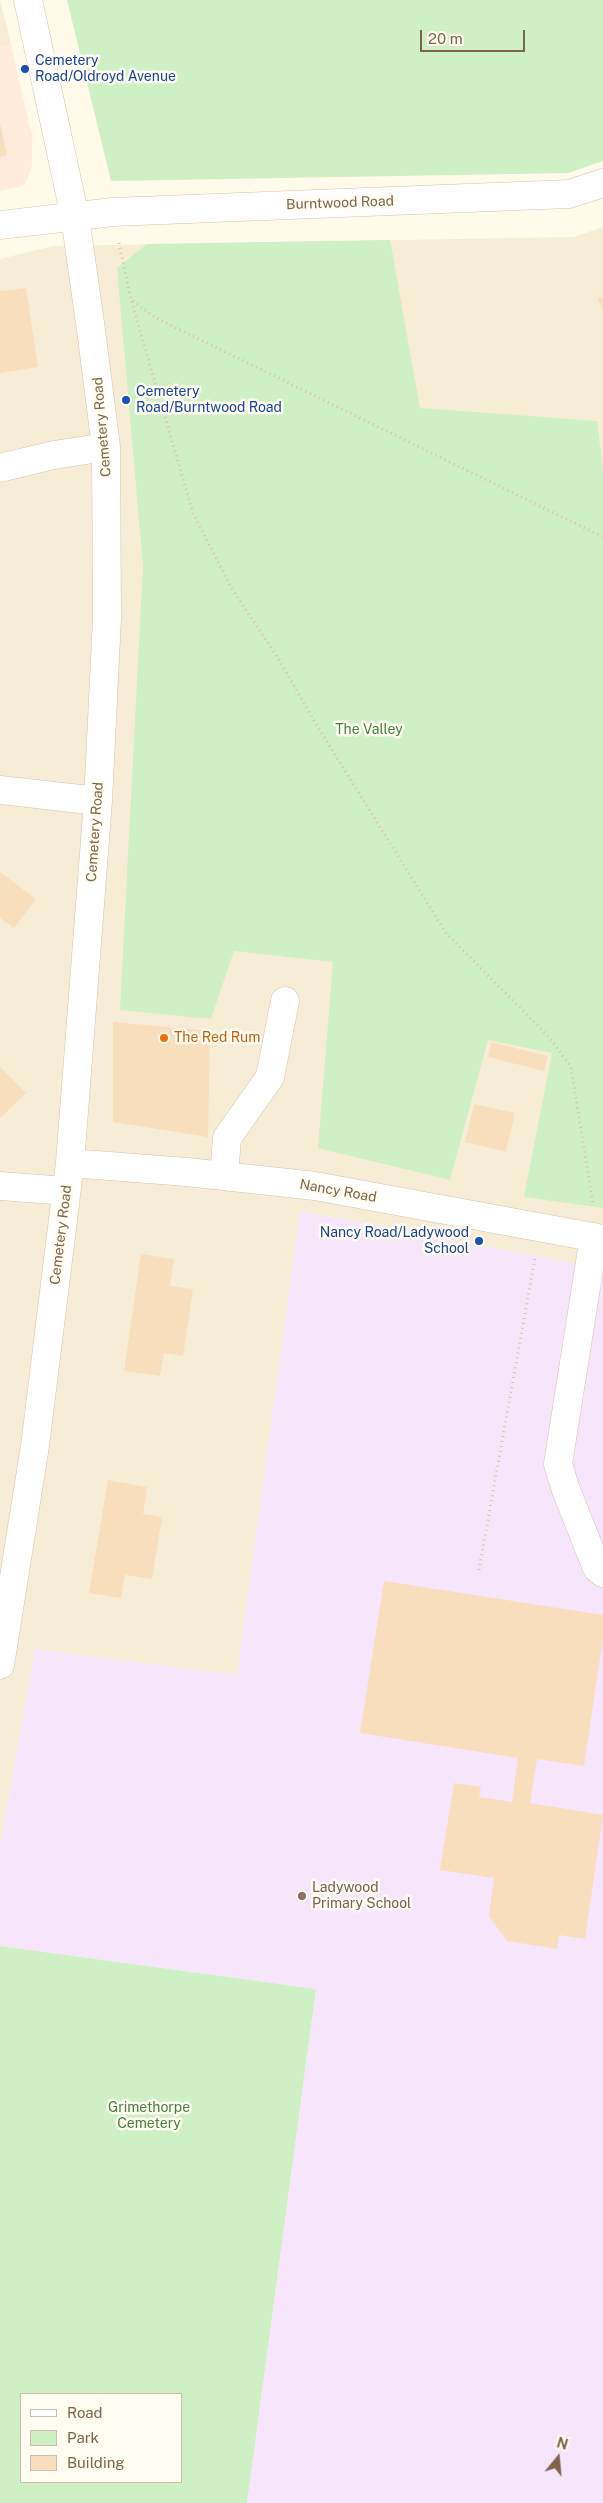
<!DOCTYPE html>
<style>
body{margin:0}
#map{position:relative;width:603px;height:2503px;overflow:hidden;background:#fffae9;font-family:"Public Sans",sans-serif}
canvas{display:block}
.legend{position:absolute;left:20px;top:2393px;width:162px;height:90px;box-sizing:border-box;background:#fffcf2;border:1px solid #cbbfae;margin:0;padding:6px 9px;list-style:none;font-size:15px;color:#7e6448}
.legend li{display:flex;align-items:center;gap:10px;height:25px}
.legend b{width:25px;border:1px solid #cbbfae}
.north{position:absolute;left:533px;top:2433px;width:50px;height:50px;-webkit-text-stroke:4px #fffcf2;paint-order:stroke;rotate:17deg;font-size:14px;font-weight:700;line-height:20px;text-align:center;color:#7e6448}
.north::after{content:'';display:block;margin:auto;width:18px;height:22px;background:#7e6448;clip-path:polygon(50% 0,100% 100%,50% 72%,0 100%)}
.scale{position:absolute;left:420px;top:30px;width:105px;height:22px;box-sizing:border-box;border:2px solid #7e6448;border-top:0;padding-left:6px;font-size:15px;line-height:18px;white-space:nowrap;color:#7e6448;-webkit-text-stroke:4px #fffcf2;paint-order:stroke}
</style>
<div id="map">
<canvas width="603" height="2503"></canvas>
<ul class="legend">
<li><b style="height:6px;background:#fff"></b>Road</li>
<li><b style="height:14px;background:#cfefc5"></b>Park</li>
<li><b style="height:14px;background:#f8debd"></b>Building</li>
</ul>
<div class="north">N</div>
<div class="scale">20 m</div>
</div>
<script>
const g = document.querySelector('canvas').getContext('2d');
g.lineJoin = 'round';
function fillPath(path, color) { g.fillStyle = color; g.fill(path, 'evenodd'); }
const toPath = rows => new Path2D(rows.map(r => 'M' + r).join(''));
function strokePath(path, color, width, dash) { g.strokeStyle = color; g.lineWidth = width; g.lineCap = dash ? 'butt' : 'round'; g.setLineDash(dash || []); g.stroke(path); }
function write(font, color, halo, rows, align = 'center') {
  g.font = font + ' "Public Sans",sans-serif'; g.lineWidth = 5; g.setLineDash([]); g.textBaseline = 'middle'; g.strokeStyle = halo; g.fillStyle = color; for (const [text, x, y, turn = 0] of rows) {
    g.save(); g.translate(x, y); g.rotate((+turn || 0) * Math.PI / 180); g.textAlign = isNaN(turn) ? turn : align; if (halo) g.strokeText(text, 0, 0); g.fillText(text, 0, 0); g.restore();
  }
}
fillPath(toPath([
 [0,0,11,44,0,47],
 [603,227,603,1269,300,1211,237,1675,35,1649,0,1847,0,259,53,246,574,237]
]), '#f7edd6');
fillPath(toPath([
 [11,44,32,137,32,165,25,185,0,191,0,47]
]), '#ffecdd');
fillPath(toPath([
 [300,1211,603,1269,603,2503,247,2503,316,1989,0,1946,0,1847,35,1649,237,1675]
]), '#f7e5fc');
fillPath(toPath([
 [67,0,603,0,603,161,568,173,111,181],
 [390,240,420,408,597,421,603,471,603,1208,524,1197,552,1053,488,1040,450,1180,318,1148,333,962,234,951,211,1019,120,1010,143,566,117,268,147,244],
 [0,1946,316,1989,247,2503,0,2503],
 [21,2394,181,2394,181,2482,21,2482]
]), '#cfefc5');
fillPath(toPath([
 [0,124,7,155,0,157],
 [26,288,38,367,0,373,0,291],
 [603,297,603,312,598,298],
 [0,872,36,899,14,928,0,918],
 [113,1022,210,1031,208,1137,113,1122],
 [491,1042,548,1056,544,1071,488,1057],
 [0,1067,26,1093,0,1118],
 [474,1104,515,1113,506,1152,465,1142],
 [141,1254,174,1259,170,1286,193,1289,183,1356,164,1353,160,1376,124,1371],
 [108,1480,147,1487,143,1514,162,1517,152,1579,125,1575,121,1598,89,1593],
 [384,1581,603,1615,603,1638,584,1766,537,1759,530,1803,603,1815,585,1939,559,1935,557,1949,507,1941,489,1916,494,1878,440,1870,454,1783,481,1787,479,1797,512,1802,518,1758,360,1733]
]), '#f8debd');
const minor = toPath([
 [0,225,113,212,569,194,603,183],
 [0,468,54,455,106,447],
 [0,790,98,801],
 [70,1163,187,1172,315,1186,603,1239],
 [224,1176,227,1138,270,1077,285,1001],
 [0,1186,66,1191],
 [594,1237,558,1464,566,1490,597,1568,603,1573],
 [0,1665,35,1446,70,1163,98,801,107,618,106,447,91,330,75,217,28,0]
]);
strokePath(minor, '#d4c3ac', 29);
strokePath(toPath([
 [119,243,131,300,193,513,232,589,278,658,316,724,446,933,549,1037,571,1067,593,1204],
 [133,301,156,318,603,537],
 [479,1570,535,1258]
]), '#dec19f', 3, [1, 4]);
strokePath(minor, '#fff', 28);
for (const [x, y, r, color] of [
 [25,69,5,"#1a4fb4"],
 [126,400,5,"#1a4fb4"],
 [164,1038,5,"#e8710a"],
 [479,1241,5,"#1a4fb4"],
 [302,1896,5,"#8d6e63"]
]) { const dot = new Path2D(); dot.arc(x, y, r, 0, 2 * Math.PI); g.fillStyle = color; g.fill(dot); strokePath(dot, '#fffcf2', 2); }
write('14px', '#164399', '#fffcf2', [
 ["Cemetery",35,61],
 ["Road/Oldroyd Avenue",35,77],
 ["Cemetery",136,392],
 ["Road/Burntwood Road",136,408],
 ["Nancy Road/Ladywood",469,1233,"right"],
 ["School",469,1249,"right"]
], 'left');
write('14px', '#7e6448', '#fffcf2', [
 ["Burntwood Road",340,203,-2],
 ["Cemetery Road",102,427,-95],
 ["Cemetery Road",95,832,-86],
 ["Nancy Road",338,1191,10],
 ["Cemetery Road",61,1235,-83]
]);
write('14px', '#457f3c', '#fffcf2', [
 ["The Valley",369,730],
 ["Grimethorpe",149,2108],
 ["Cemetery",149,2124]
]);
write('14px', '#c56008', '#fffcf2', [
 ["The Red Rum",174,1038]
], 'left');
write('14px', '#785e54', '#fffcf2', [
 ["Ladywood",312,1888],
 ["Primary School",312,1904]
], 'left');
</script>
